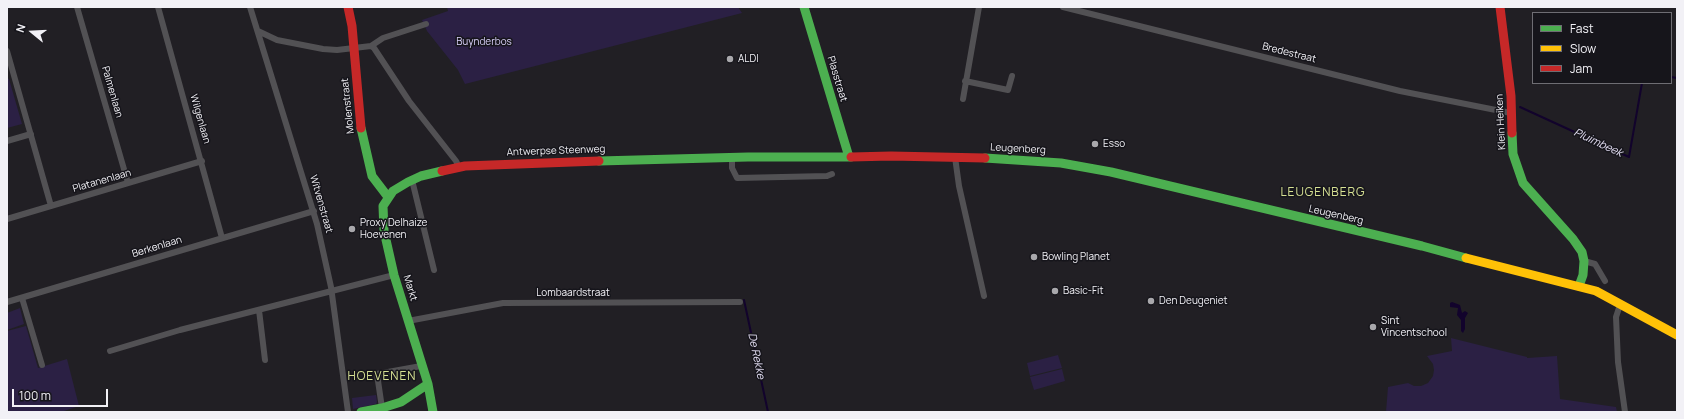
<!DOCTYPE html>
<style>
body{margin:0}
#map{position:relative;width:1684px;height:419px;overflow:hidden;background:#211f24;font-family:Manrope,sans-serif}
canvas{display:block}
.frame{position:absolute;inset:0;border:8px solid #f2f1f6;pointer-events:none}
.legend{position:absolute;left:1532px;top:12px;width:140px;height:72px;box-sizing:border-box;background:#16151b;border:1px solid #6e6d73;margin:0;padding:5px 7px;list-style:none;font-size:12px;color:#f2f1f6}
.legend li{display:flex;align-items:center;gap:8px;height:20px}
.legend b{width:20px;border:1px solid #6e6d73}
.north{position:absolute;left:12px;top:12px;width:40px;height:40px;-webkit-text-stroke:3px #16151b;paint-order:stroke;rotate:288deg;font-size:11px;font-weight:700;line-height:16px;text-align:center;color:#f2f1f6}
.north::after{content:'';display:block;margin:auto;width:14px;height:18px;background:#f2f1f6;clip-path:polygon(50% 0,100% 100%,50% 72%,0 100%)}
.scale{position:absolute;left:12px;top:389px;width:96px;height:18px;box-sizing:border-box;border:2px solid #f2f1f6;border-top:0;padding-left:5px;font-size:12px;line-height:14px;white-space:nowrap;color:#f2f1f6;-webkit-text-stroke:3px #16151b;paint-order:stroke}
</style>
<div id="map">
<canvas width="1684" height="419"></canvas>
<div class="frame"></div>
<ul class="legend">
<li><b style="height:5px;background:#4caf50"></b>Fast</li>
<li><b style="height:5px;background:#ffc107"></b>Slow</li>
<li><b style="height:5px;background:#c62828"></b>Jam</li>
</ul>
<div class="north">N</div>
<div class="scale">100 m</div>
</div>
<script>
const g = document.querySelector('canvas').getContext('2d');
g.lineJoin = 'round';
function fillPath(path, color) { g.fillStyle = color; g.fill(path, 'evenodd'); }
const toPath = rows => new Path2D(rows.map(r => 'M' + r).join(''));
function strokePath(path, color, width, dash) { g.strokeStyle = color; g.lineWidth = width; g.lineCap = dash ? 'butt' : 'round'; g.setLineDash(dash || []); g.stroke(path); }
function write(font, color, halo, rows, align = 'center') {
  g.font = font + ' Manrope,sans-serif'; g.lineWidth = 3; g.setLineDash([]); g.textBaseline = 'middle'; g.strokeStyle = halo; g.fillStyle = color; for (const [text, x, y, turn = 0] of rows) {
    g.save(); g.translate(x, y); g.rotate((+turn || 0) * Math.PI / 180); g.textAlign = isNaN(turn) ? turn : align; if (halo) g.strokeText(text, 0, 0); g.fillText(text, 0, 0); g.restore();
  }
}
fillPath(toPath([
 [447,7,738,7,742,13,465,84,458,70,427,31,422,20,448,11],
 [7,78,9,79,22,124,7,128],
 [20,308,24,324,7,330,7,313],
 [26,326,38,368,67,359,79,406,61,412,7,412,7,331],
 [1451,338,1527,357,1527,358,1557,356,1560,399,1616,407,1617,412,1386,412,1388,387,1408,383,1414,386,1421,386,1428,383,1433,376,1434,370,1433,364,1427,356,1452,351],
 [1058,355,1062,368,1030,376,1027,363],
 [1062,369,1065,381,1034,390,1030,377],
 [376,395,377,402,376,404,353,409,352,398]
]), '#2b2044');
fillPath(toPath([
 [1452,302,1460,305,1462,313,1465,311,1468,313,1465,318,1465,329,1463,333,1461,331,1461,320,1457,315,1458,308,1450,307,1450,303]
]), '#12032c');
strokePath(toPath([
 [1671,77,1677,78],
 [1520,107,1629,157,1642,83],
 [744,300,768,412]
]), '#12032c', 2);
strokePath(toPath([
 [77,7,128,183],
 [158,7,222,238],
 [250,7,317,224,331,287,348,412],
 [1063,7,1400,91,1511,113],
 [258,31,277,40,323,49,337,50,371,46,374,48,409,101,456,161,459,167],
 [371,46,383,38,426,24],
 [7,51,51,206],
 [965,81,1008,90,1012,76],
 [963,99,979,7],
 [7,141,31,134],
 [732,157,732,168,737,178,827,176,832,174],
 [955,157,959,186,984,296],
 [412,180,434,270],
 [7,219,202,161],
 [1584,261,1595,264,1605,281],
 [22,298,42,365],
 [7,302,314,211],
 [1620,305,1616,317,1618,362,1625,412],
 [259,310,265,360],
 [408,321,503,303,740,302],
 [110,351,180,330,394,275],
 [382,408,377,374,421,366]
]), '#525154', 6);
strokePath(toPath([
 [804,7,849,157],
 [361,128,372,176,388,197],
 [1512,133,1513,154,1523,183,1573,239,1582,252,1584,261,1583,275,1579,286],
 [985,158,1061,163,1111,172,1422,246,1466,258],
 [599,161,748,157,851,157],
 [361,412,382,408,401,402,428,384],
 [433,412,428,384,394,275,384,231,383,206,393,191,408,182,421,176,442,171]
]), '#4caf50', 9);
strokePath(toPath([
 [1466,258,1596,291,1677,335]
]), '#ffc107', 9);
strokePath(toPath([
 [348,7,352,26,361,128],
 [1500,7,1511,96,1512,133],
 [851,157,891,156,985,158],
 [442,171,465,166,599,161]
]), '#c62828', 9);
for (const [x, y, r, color] of [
 [730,59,4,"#a9a8ac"],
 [1095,144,4,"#a9a8ac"],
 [352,229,4,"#a9a8ac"],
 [1034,257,4,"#a9a8ac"],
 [1055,291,4,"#a9a8ac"],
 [1151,301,4,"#a9a8ac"],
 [1373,327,4,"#a9a8ac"]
]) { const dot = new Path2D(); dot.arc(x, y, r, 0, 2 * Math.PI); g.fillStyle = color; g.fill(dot); strokePath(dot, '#16151b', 1.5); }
write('10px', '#dbd2fc', '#16151b', [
 ["Buynderbos",484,42]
]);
write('10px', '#f2f1f6', '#16151b', [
 ["Bredestraat",1289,53,14],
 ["Plasstraat",837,79,73],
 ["Palmenlaan",112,92,74],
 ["Molenstraat",348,106,-96],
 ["Wilgenlaan",200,119,74],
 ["Klein Heiken",1501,122,-93],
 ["Leugenberg",1018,149,3],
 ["Antwerpse Steenweg",556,151,-2],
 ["Platanenlaan",102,181,-16],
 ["Witvenstraat",321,204,74],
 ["Leugenberg",1336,215,13],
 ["Berkenlaan",157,247,-17],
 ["Markt",410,288,73],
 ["Lombaardstraat",573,293]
]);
write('10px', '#f2f1f6', '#16151b', [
 ["ALDI",738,59],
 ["Esso",1103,144],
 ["Proxy Delhaize",360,223],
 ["Hoevenen",360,235],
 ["Bowling Planet",1042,257],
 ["Basic-Fit",1063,291],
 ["Den Deugeniet",1159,301],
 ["Sint",1381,321],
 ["Vincentschool",1381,333]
], 'left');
write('italic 11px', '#e1dcf1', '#16151b', [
 ["Pluimbeek",1598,143,25],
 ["De Rekke",756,356,78]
]);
g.letterSpacing = '1px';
write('12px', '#d7e194', '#16151b', [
 ["LEUGENBERG",1323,193],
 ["HOEVENEN",382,377]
]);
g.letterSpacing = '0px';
</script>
